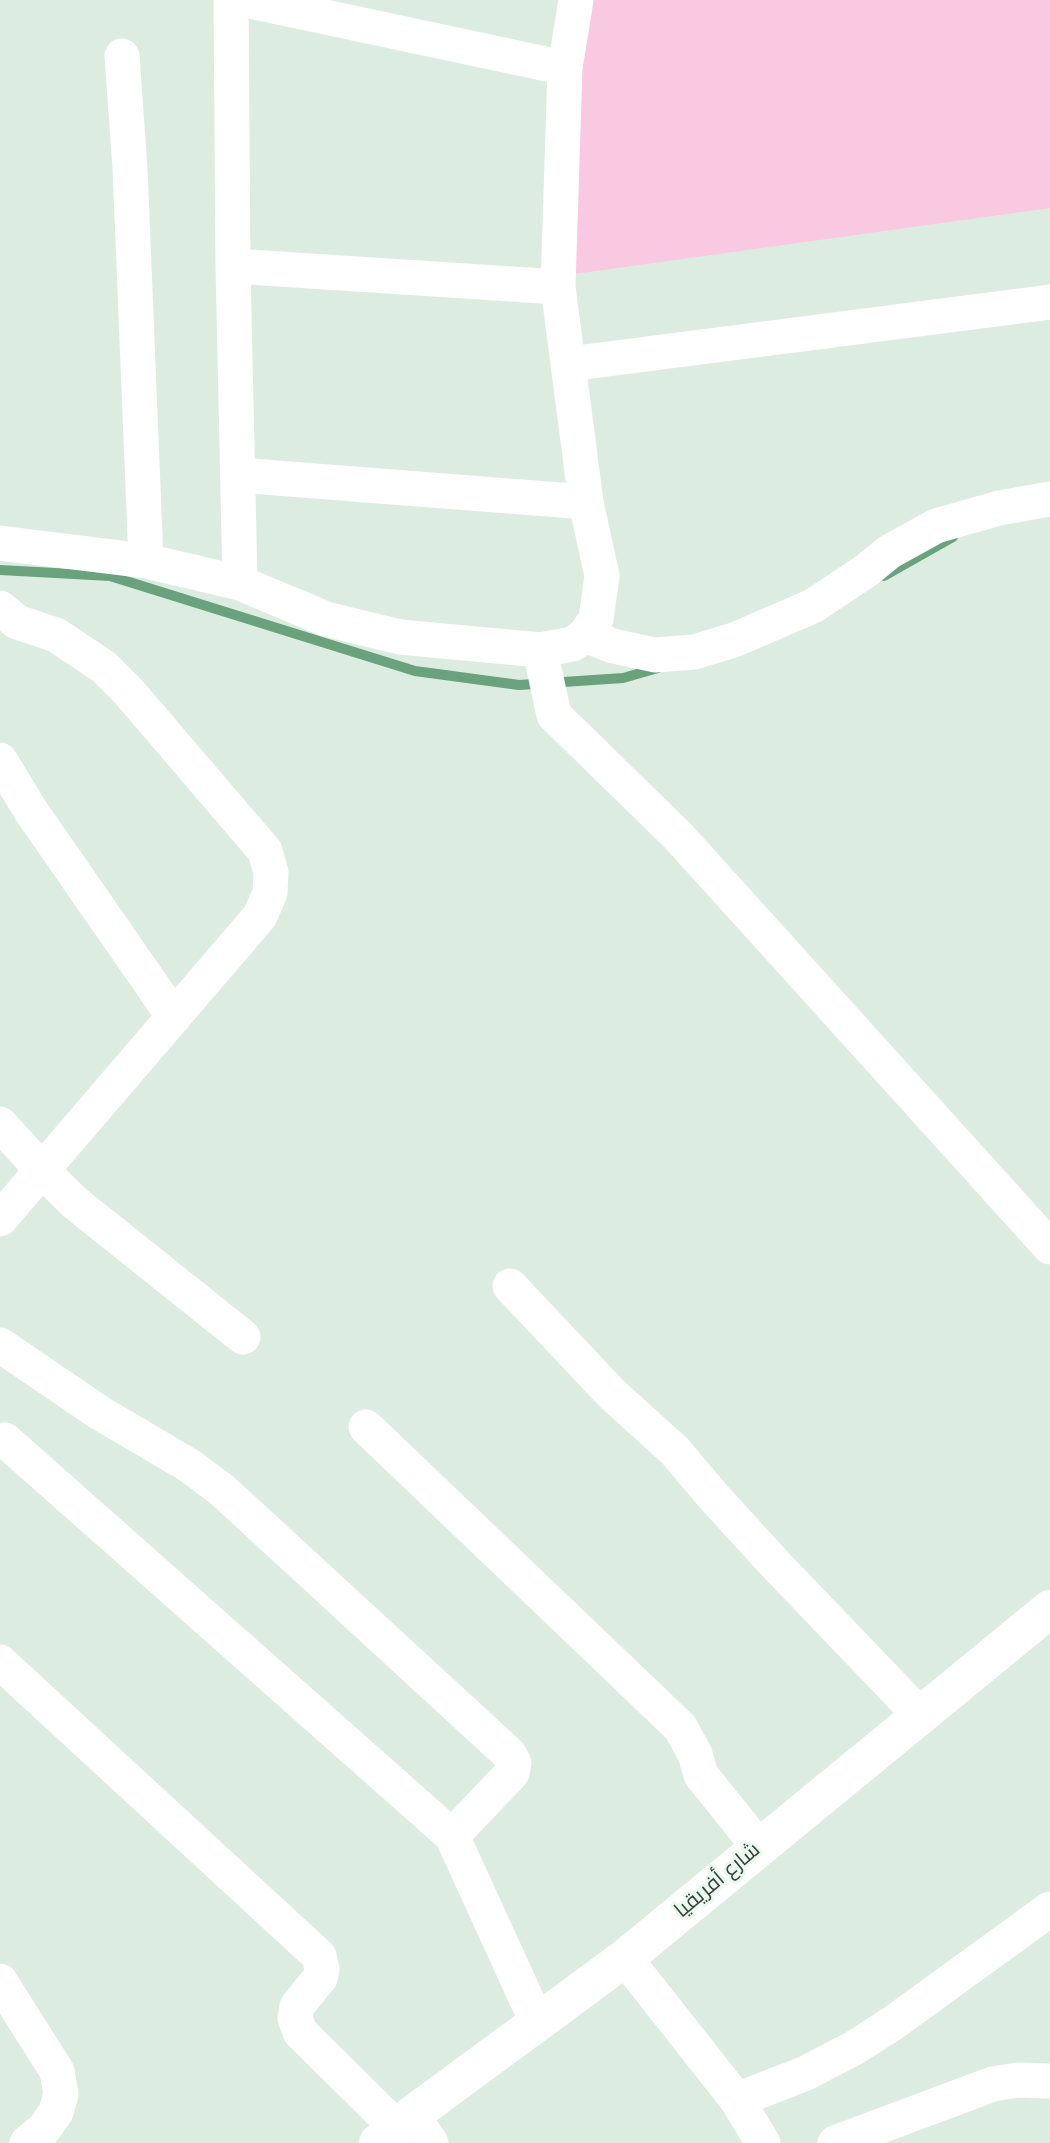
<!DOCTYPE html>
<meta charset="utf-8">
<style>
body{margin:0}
canvas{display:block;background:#dcece0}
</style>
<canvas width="1050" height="2143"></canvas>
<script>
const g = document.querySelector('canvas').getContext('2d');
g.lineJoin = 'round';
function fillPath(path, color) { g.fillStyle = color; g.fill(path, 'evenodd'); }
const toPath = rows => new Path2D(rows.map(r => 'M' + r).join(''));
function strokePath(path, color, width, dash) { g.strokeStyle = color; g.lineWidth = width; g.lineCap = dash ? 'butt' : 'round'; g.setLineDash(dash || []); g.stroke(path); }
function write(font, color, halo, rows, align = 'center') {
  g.font = font + ' "Nunito Sans",Cairo,sans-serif'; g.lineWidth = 6; g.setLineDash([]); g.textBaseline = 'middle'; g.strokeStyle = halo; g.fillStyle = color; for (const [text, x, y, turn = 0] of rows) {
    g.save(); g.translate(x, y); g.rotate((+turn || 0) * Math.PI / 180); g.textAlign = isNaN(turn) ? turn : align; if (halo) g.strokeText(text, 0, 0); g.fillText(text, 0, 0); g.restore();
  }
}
fillPath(toPath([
 [584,0,1050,0,1050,208,567,275]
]), '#f9c8e1');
strokePath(toPath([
 [0,570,110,576,415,671,519,685,623,678,658,668],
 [884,576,953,537]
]), '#6aa27d', 10);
strokePath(toPath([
 [231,0,233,266,240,583],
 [245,0,565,68],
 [122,56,130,168,146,561],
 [233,266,558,287],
 [569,364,1050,302],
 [238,475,586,502],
 [0,543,146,561,240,583,326,619,400,637,540,650,573,644,585,635,596,619,602,576,586,502,558,287,565,68,576,0],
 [0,608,17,622,56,635,104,667,128,691,265,851,271,872,270,893,260,916,0,1219],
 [585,635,613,646,655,655,694,652,734,640,813,606,867,570,889,552,936,526,999,508,1050,499],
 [540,650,554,715,679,837,1050,1247],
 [0,760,31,811,174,1017],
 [0,1124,42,1170,74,1202,243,1337],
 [510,1286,612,1394,675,1451,712,1495,777,1566,920,1715],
 [0,1345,100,1413,190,1466,222,1490,509,1754,514,1763,512,1773,452,1836],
 [366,1427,680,1727,695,1754,701,1775,759,1847],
 [5,1440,452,1836,537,2022],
 [0,1662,319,1956,322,1969,320,1978,297,2006,295,2018,300,2032,397,2128],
 [625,1958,737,2100,763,2143],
 [0,1981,57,2071,61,2094,56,2112,44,2129,27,2143],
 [737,2100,806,2073,854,2048,893,2023,1050,1909],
 [412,2115,431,2143],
 [835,2143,993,2084,1018,2080,1050,2081]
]), '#fff', 35);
strokePath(toPath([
 [378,2143,412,2115,625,1958,1050,1609]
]), '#fff', 38);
write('21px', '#383f3a', '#e9f9ed', [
 ["شارع أفريقيا",718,1881,-40]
]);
</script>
